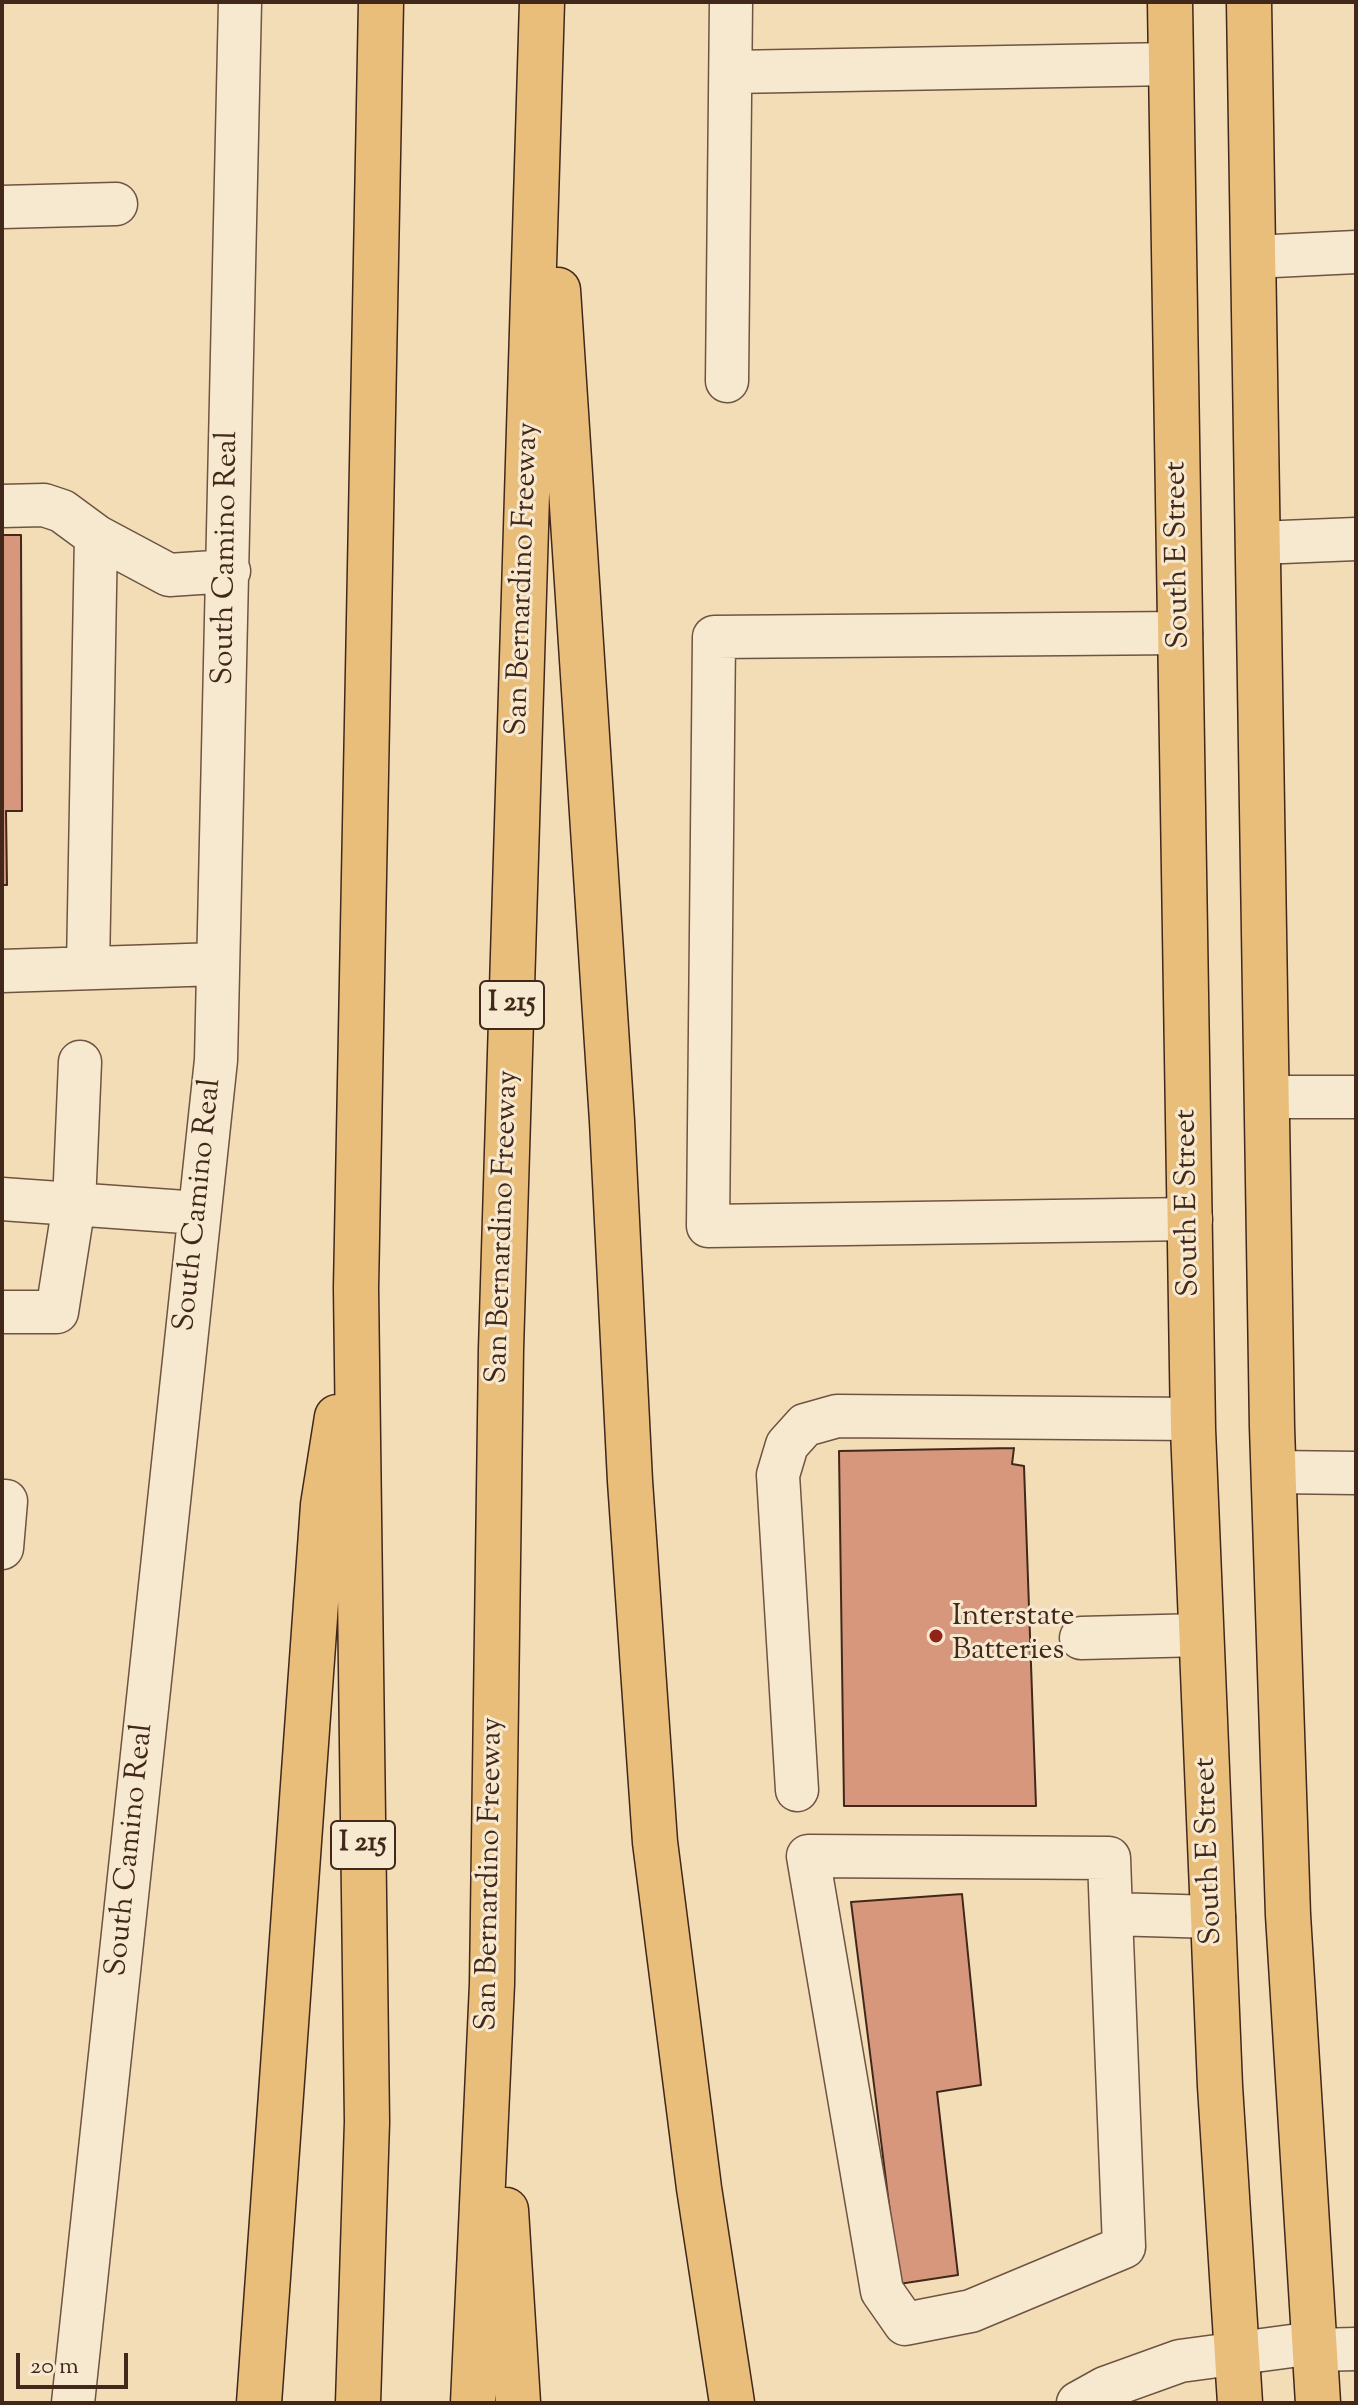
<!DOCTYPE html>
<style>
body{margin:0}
#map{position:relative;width:1358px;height:2405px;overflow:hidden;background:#f2ddb6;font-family:"Sorts Mill Goudy",serif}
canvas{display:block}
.frame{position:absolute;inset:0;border:4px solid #42271b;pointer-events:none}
.scale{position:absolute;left:16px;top:2353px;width:112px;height:36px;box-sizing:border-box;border:4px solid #42271b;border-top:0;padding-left:10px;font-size:24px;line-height:28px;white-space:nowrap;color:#42271b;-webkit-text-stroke:6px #f7e9d0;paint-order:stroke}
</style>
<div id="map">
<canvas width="1358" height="2405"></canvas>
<div class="frame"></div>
<div class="scale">20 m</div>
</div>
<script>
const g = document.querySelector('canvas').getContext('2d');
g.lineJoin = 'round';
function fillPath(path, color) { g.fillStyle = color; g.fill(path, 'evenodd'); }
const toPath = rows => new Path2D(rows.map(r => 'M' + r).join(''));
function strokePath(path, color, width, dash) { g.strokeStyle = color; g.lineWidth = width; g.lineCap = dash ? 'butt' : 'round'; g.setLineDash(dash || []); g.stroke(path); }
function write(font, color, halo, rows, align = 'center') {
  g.font = font + ' "Sorts Mill Goudy",serif'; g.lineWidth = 6; g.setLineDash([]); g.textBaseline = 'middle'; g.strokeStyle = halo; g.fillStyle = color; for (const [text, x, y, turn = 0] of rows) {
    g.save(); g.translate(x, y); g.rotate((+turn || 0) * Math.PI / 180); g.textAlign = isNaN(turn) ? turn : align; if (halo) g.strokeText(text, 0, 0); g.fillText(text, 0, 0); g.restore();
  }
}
const building = toPath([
 [2,535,21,535,22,811,6,811,7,885,2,885,2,535],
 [1014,1448,1012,1464,1024,1466,1036,1806,844,1806,839,1451,1014,1448],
 [962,1894,981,2085,937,2092,958,2275,899,2284,851,1902,962,1894]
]);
fillPath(building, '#d6977d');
strokePath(building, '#42271b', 2);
const minor = toPath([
 [732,72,1171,64],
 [2,207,116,204],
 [1253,257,1356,252],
 [727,381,731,2],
 [2,506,44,505,62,511,96,536,169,575,229,571],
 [1258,543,1356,539],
 [1181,633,714,637,708,1226,1191,1219],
 [88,967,96,536],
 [2,971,218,964],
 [1268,1097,1356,1097],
 [2,1199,199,1213],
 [2,1312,57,1312,74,1204,80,1062],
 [1274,1472,1356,1473],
 [2,1501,6,1501,2,1548],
 [1081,1638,1202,1635],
 [797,1790,778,1475,787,1445,805,1425,837,1416,1193,1419],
 [1111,1914,1109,1858,808,1856,882,2291,905,2324,971,2311,1124,2247,1111,1914,1214,1917],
 [1314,2350,1356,2349],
 [73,2403,216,1060,240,2],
 [1078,2403,1105,2388,1180,2361,1314,2343]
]);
const major = toPath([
 [1170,2,1193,1429,1220,2086,1240,2403],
 [1249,2,1272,1427,1288,1915,1318,2403]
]);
const highway = toPath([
 [558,290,612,1121,630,1481,655,1842,699,2188,732,2403],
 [506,2210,518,2403],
 [259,2403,323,1505,337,1417],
 [358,2403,367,2122,356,1288,381,2],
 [473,2403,492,1984,501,1349,542,2]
]);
strokePath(minor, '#6e5442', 45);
strokePath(major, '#42271b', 47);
strokePath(highway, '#42271b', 47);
strokePath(minor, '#f7e9d0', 42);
strokePath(major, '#e9be7b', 44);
strokePath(highway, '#e9be7b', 44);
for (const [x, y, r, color] of [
 [936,1636,8,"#8f2418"]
]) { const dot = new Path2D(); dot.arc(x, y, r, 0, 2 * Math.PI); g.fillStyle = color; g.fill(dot); strokePath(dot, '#f7e9d0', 3); }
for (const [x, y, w] of [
 [512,1005,64],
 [363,1845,64]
]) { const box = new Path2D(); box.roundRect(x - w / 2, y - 24, w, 48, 6); g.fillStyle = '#f7e9d0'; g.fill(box); strokePath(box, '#42271b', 2); }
write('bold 28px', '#42271b', null, [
 ["I 215",512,1005],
 ["I 215",363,1845]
]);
write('30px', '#42271b', '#f7e9d0', [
 ["South E Street",1180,555,-91],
 ["South Camino Real",228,558,-89],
 ["San Bernardino Freeway",525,579,-88],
 ["South E Street",1190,1203,-91],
 ["South Camino Real",200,1205,-84],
 ["San Bernardino Freeway",505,1227,-88],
 ["South Camino Real",132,1850,-84],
 ["South E Street",1211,1851,-92],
 ["San Bernardino Freeway",492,1874,-89]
]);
write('30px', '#42271b', '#f7e9d0', [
 ["Interstate",952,1619],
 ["Batteries",952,1653]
], 'left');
</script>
